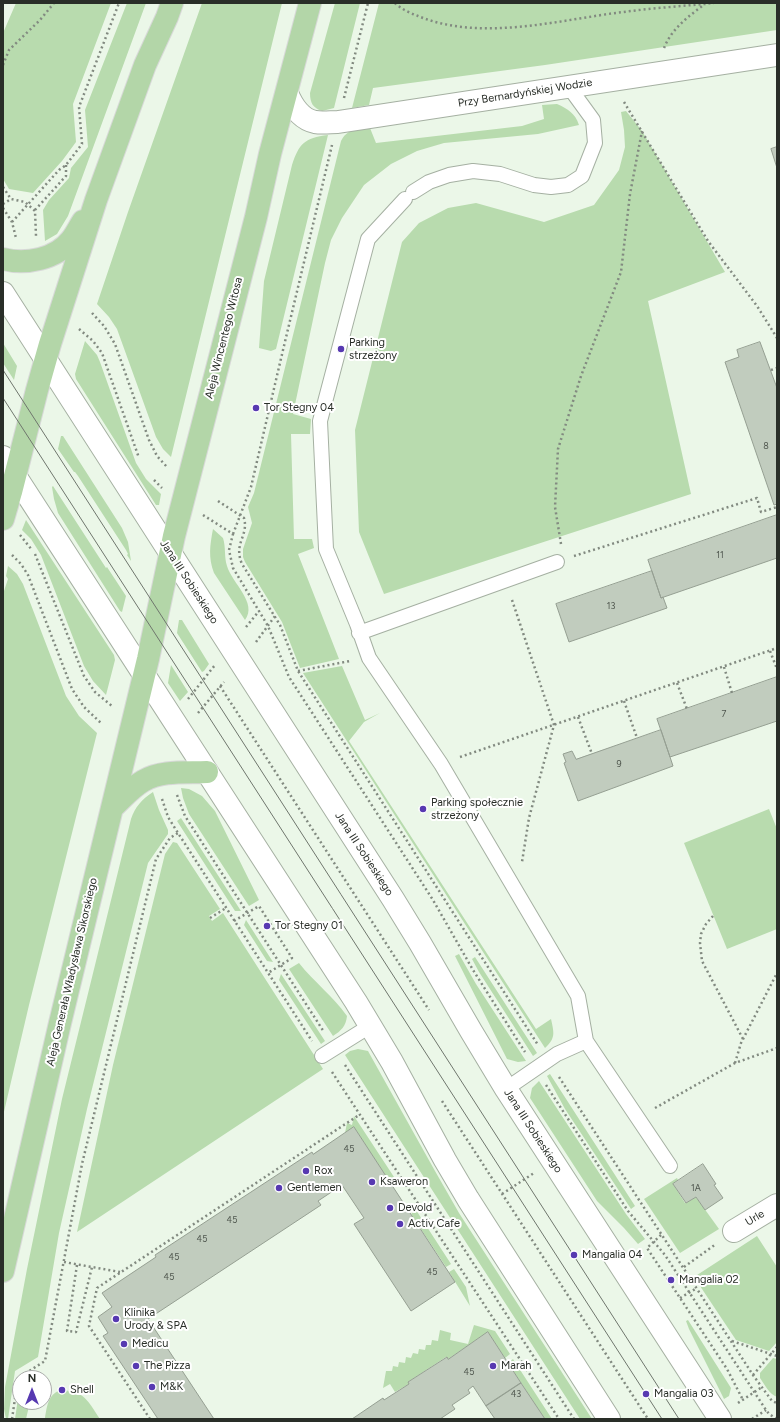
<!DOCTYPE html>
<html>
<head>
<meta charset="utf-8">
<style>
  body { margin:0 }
  #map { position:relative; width:780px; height:1422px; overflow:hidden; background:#ebf7e8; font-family:Figtree,sans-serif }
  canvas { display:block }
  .frame { position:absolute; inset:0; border:4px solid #292e28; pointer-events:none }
  .north { position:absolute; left:12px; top:1370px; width:40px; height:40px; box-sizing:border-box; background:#fff; border:1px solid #a9aba9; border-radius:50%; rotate:0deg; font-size:11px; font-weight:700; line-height:16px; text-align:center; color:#292e28 }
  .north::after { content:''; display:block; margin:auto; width:14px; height:18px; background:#5739b1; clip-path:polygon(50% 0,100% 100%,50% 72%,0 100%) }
</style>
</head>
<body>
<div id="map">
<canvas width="780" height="1422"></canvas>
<div class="frame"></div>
<div class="north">N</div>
</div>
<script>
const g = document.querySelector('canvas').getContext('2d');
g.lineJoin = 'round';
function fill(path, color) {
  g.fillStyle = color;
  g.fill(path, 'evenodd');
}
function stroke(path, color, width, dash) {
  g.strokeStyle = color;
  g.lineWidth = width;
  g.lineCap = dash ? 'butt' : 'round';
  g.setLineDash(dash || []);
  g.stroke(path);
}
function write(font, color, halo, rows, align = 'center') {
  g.font = font + ' Figtree,sans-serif';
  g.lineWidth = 4;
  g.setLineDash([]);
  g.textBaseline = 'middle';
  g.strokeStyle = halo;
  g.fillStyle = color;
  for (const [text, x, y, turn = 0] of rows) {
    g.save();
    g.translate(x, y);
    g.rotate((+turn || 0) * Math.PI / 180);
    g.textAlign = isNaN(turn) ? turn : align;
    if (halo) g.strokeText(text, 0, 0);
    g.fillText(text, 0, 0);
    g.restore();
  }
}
fill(new Path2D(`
  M16 3H111L73 104 76 142 62 161 33 193 9 189 3 179V33Z
  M127 3H146L68 216 57 234 45 241 43 210 49 200 69 178 71 168 88 147 85 110Z
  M202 3H282L171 457 163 449 156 437 117 329 109 317 97 304 128 212Z
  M335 3H360L334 108 322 111C313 108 310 103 310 93Z
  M379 3H777V30L545 65 373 88 369 105 352 108Z
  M557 104C568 109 575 113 579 125L538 134 444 143 417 151 391 164 364 185 342 218 331 240 325 263 293 414 311 419 310 434H291L294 539H312L314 548 298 554 339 659 300 668 282 622 245 562 243 557V549L252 523 248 507 254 493 341 141C347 129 358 128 370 128L376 143 522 126 544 119 542 105Z
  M626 111 642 131 725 272 648 301 691 494 384 594 359 532 355 430 402 242 419 223 448 208 476 203 544 222 594 205 619 170 625 147 624 130 621 112Z
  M328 135 276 349 271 351 259 348 264 281 292 165C299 144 304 138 328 135Z
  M85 341 97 355 100 362 136 463 146 479 161 494 159 505H156L76 379 75 374Z
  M3 343 17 366 14 380 3 363Z
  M61 436H63L122 528 128 542 131 561 127 555 128 554 126 550 78 476 75 472H74L58 449Z
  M53 486 106 568 107 567 126 596 122 612 120 611 58 513 54 499 52 487Z
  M26 520 114 655 115 660 106 695 93 681 84 666 41 555 31 539 22 530Z
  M213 529 223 538C226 547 224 557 227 566 232 583 258 603 245 620L214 573C208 557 210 545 213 529Z
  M8 566 17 574 23 584 66 696 79 716 97 733 29 1005 3 1116V594L8 579 6 576Z
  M179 620H182L209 664 204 671 202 672 177 633Z
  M171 665 188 692 180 701 168 683Z
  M342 666 365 720 380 713 364 722 349 741 536 1029 551 1019C554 1033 556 1038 545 1048L303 673Z
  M181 788 189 789 202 796 215 811 259 900 249 906 189 814 183 798Z
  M153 792 159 810 168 830V834L148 863 87 1109 59 1233 38 1357 15 1371 8 1419H6L4 1409 5 1387 27 1269 62 1099 131 819C135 807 142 799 153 792Z
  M769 809 777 829V929L727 949 684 843Z
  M181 818 241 911H235L177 821Z
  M173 842 177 843 220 909 209 916 212 921 223 913 323 1069 77 1232 113 1065 165 854Z
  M246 920 273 962 267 961 244 925Z
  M459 954 476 984 526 1061 518 1062 507 1059 455 956Z
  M475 957 537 1053 533 1056 479 972 472 959Z
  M299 963C314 982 333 996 347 1016 346 1026 341 1031 333 1036L289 969Z
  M281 974 325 1041 321 1044 279 980Z
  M358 1049 368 1051 435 1171 459 1213 592 1419H580L345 1055 350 1051Z
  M550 1074 635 1206 631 1209 565 1109 547 1076Z
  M539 1081 626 1214 645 1239 638 1244 624 1228 597 1201 530 1098 532 1088Z
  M354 1116 394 1177 389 1181 354 1127 345 1133 347 1123 352 1125Z
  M677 1178 678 1180 673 1184 685 1203 696 1197 719 1229 680 1253 644 1199Z
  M416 1210 451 1264 446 1267 411 1214Z
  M757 1236 777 1267V1342L769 1351 736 1340 694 1277Z
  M454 1269 466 1287 470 1306 449 1272Z
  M688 1320 731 1388 729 1396 724 1399 689 1329 686 1321Z
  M474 1325 495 1331 510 1354 505 1358 488 1332 448 1359 446 1357 408 1382 409 1384 395 1392 390 1384 383 1388 386 1371H392L393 1366 398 1367 399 1362 405 1363 406 1357 411 1358 413 1353 418 1354 419 1349 425 1350 426 1345H431L432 1340 438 1341 440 1330 451 1333 450 1340 468 1344Z
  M773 1358 777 1359V1397C769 1394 765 1385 760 1378V1373Z
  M513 1359 552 1419H545L508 1363Z
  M20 1384V1402H30L26 1419H15Z
  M60 1390C85 1391 87 1400 100 1419L45 1418C47 1406 48 1395 60 1390Z`), '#b8dbae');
const building = new Path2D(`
  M777 147V168L771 149Z
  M760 342 777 388V504L774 505 725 362 739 357 737 350Z
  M777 515V558L661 598 648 560Z
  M652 571 661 598 663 597 667 608 569 642 556 604Z
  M777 677V721L670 757 657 719Z
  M661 730 673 766 578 801 564 763 566 762 563 754 572 751 576 759Z
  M354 1127 455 1282 411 1311 354 1224 364 1218 342 1185 318 1201 321 1205 148 1319 214 1419H158L103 1336 108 1333 98 1317 112 1307 102 1293 156 1257 155 1255 312 1152 313 1154Z
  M703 1164 716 1184 714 1185 723 1198 705 1210 696 1197 686 1203 673 1184Z
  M488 1332 521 1383 486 1406 473 1386 468 1390 470 1393 452 1405 455 1409 440 1419H352L383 1398 384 1400 409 1384 408 1382 447 1357 448 1359Z
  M521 1383 545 1419H495L486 1406Z`);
fill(building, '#c1ccbe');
stroke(building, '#959f92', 1);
const lane = new Path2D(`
  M413 192 429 182 449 175 473 171 500 174 534 185 551 187 568 185 582 176 595 143 593 120 569 87
  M405 199 368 239 320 421 326 549 357 624 369 658 441 764 578 996 586 1041 670 1166
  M359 633 557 562
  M322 1056 370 1026
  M506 1089 557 1054 586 1041`);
const street = new Path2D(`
  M287 93C292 105 300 119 315 122 322 123 331 122 338 122L777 55
  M734 1231 777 1205`);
const secondary = new Path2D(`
  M3 293 393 899 420 943 471 1031 506 1089 720 1419
  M3 457 356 1002 392 1062 445 1160 468 1199 609 1419`);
const primary = new Path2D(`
  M3 259C26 265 56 259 71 240 76 234 79 227 83 221
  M3 519 11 492 37 390 50 344 96 200 145 65 167 17 172 3
  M112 808C122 799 131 788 143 781 162 770 186 773 207 772
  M3 1271 60 1023 148 659 174 536 256 217 270 154 310 3`);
stroke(lane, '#a5b0a2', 16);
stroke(street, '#a5b0a2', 24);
stroke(secondary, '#a5b0a2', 24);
stroke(primary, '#d8d9d8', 24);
stroke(new Path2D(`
  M395 3C401 9 410 13 418 16 481 42 558 20 623 12 653 8 684 6 714 3
  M664 48C672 28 689 16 705 4
  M3 65 9 50 40 20 54 3
  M344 98 368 3
  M624 102 708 241 757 306 777 338
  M3 187 11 199 25 202 35 211 36 236
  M3 204 11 199
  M3 208 12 222 16 238
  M35 210 66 176V165
  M12 222 59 170 66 165 82 144 79 107 119 3
  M92 313 104 326 115 344 149 440 157 456 167 467
  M79 329 93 341 102 353 139 458
  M771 370 777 368
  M154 480 162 488
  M218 501 244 518C249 536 233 543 242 564L280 625 298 671 538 1045
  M203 515 233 534 229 550 233 568 268 626 289 677 433 900 473 970 525 1052
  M233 534 251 487 283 350 332 145
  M20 535 32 550
  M561 544 555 507 558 449 581 376 621 272 630 194 642 131
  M35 554 84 676 95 692 112 706
  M12 555 21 564 28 575 72 689 84 707 102 724
  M574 556 757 498 761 512 777 507
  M512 600 554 725 529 818 522 862
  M246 627 259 611
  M256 642 275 616
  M770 651 777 669
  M724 667 732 693
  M298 671 350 661
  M677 683 687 709
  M220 686 429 1010
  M188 699 215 665
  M624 701 637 738
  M198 713 224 682
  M578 717 592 754
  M460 757 777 648
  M177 795 185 816 324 1032
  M162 799 168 817 178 833 312 1041
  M713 916 706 924 701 934 700 943 702 961 743 1039
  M210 918 226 908
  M234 921 259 906 292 958 268 973
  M735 1063 741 1043 777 973
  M345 1065 574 1419
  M332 1072 559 1419
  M559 1077 753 1375 772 1401 777 1403
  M546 1085 628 1211 665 1255 766 1410 769 1414 777 1419
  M442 1101 648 1419
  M655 1108 735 1063 777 1048
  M502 1194 534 1173
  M661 1235 647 1248 727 1369 743 1400
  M64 1262 120 1272
  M77 1265 67 1331 76 1332 92 1267
  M684 1267 716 1244
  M680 1298 697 1288
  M732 1341 777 1356
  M753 1375 777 1347
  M738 1403 762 1387
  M12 1419 18 1378 45 1361 82 1164 156 859 170 838 178 833
  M150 1419 89 1326 97 1288 359 1115
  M752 1419 766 1410`), '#828a80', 2.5, [2, 3]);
stroke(lane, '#fff', 14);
stroke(street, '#fff', 22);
stroke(secondary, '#fff', 22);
stroke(primary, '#b3d6a8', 22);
stroke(new Path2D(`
  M3 370 679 1419
  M3 398 662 1419`), '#6f766d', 1);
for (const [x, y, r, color] of [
  [341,349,4,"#5739b1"],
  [256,408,4,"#5739b1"],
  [423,809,4,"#5739b1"],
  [267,926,4,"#5739b1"],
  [306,1171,4,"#5739b1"],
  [372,1182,4,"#5739b1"],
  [279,1188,4,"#5739b1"],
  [390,1208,4,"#5739b1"],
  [400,1224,4,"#5739b1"],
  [574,1255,4,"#5739b1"],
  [671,1280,4,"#5739b1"],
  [116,1319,4,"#5739b1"],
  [124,1344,4,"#5739b1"],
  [136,1366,4,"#5739b1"],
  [493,1366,4,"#5739b1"],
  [152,1387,4,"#5739b1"],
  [62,1390,4,"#5739b1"],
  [646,1394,4,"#5739b1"]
]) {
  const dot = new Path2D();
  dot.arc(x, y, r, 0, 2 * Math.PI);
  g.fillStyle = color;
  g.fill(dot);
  stroke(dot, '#fff', 1.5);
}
write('9px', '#4f564e', null, [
  ["8",766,446],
  ["11",720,555],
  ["13",611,606],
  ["7",724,714],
  ["9",619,764],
  ["45",349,1149],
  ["1A",696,1188],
  ["45",232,1220],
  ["45",202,1239],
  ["45",174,1257],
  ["45",432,1272],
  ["45",169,1277],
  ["45",469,1372],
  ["43",516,1394]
]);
write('11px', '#292e28', '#fff', [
  ["Przy Bernardyńskiej Wodzie",525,93,-9],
  ["Aleja Wincentego Witosa",224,338,-76],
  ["Jana III Sobieskiego",189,582,57],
  ["Jana III Sobieskiego",364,854,57],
  ["Aleja Generała Władysława Sikorskiego",72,972,-77],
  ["Jana III Sobieskiego",533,1131,57],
  ["Urle",755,1218,-31]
]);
write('11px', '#292e28', '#fff', [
  ["Parking",349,343],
  ["strzeżony",349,356],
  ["Tor Stegny 04",264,408],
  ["Parking społecznie",431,803],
  ["strzeżony",431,816],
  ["Tor Stegny 01",275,926],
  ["Rox",314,1171],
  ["Ksaweron",380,1182],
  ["Gentlemen",287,1188],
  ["Devold",398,1208],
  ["Activ Cafe",408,1224],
  ["Mangalia 04",582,1255],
  ["Mangalia 02",679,1280],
  ["Klinika",124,1313],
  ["Urody & SPA",124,1326],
  ["Medicu",132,1344],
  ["The Pizza",144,1366],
  ["Marah",501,1366],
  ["M&K",160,1387],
  ["Shell",70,1390],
  ["Mangalia 03",654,1394]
], 'left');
</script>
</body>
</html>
